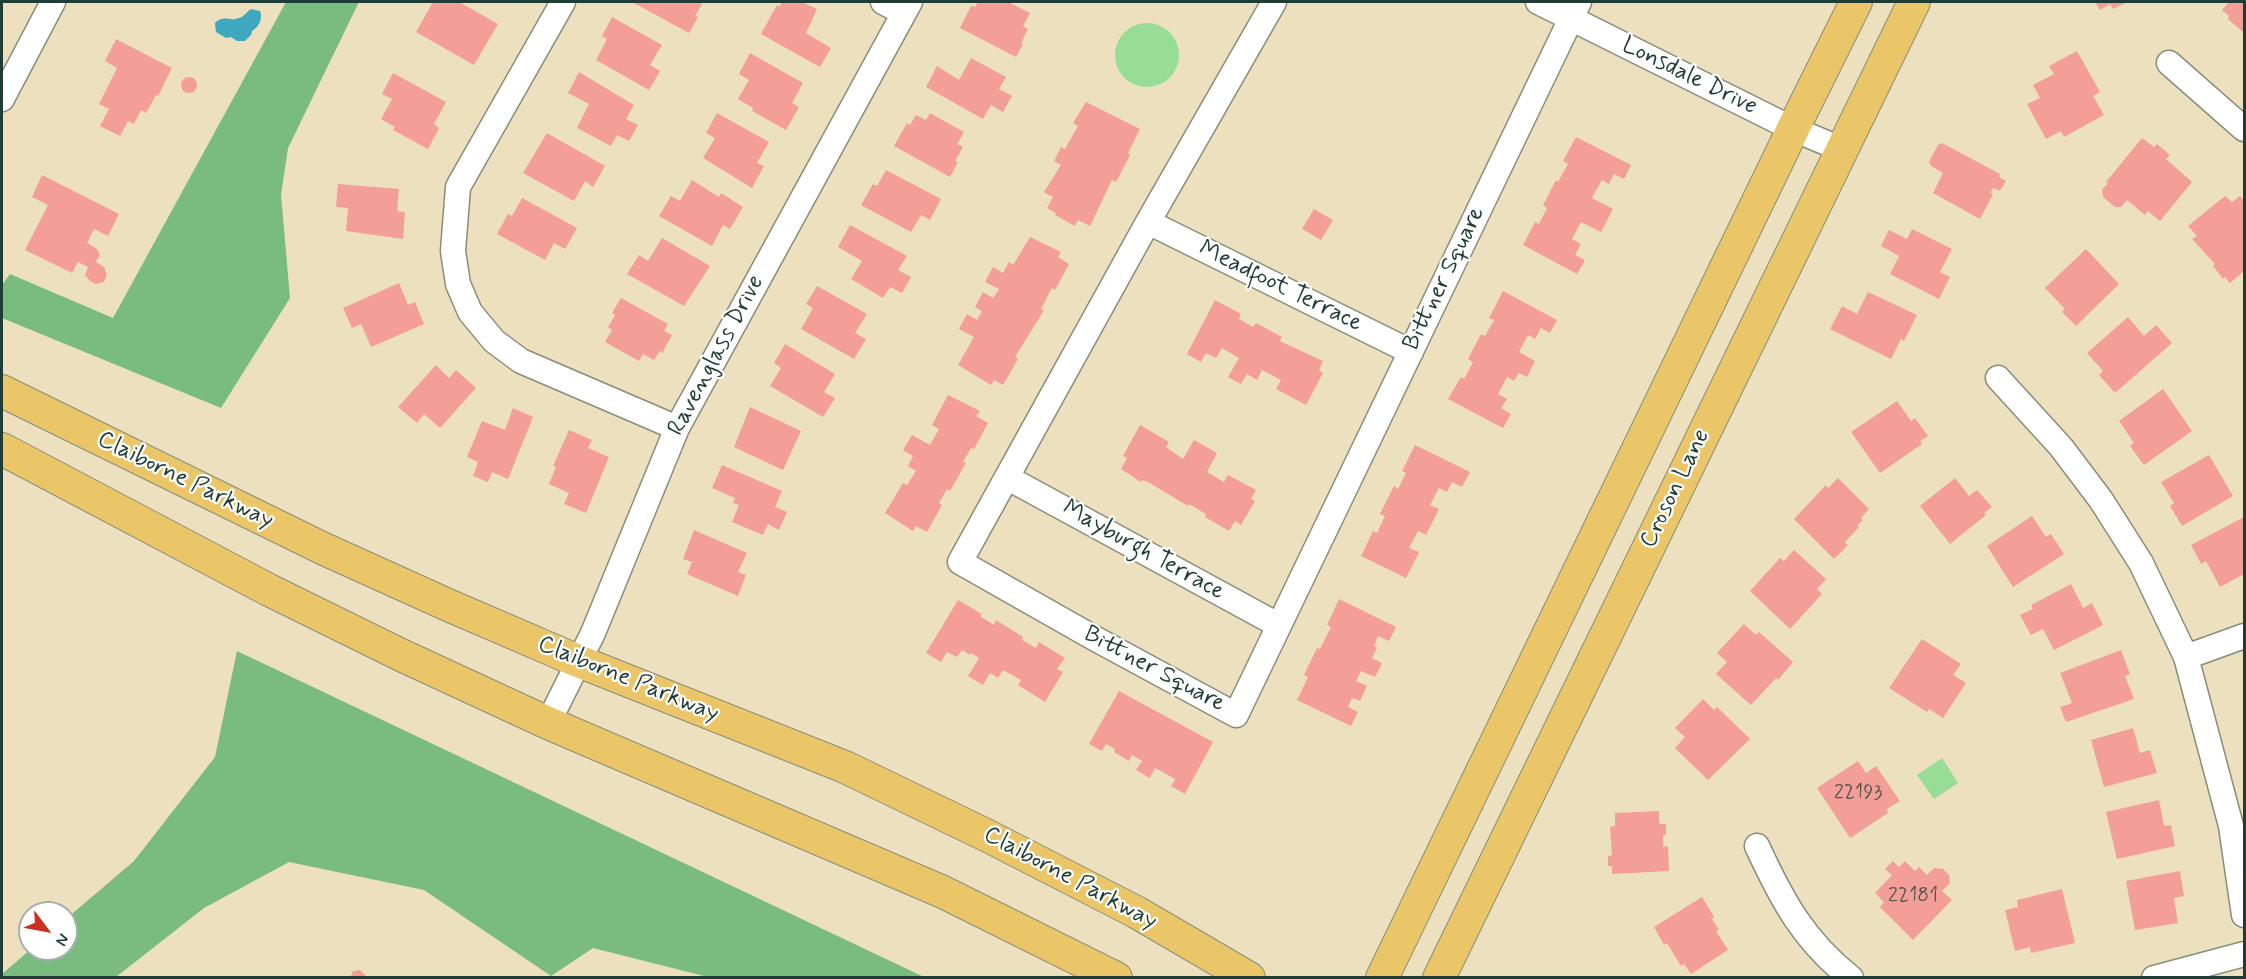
<!DOCTYPE html>
<html>
<head>
<meta charset="utf-8">
<style>
  body { margin:0 }
  #map { position:relative; width:2246px; height:979px; overflow:hidden; background:#ede0bf; font-family:Mynerve,sans-serif }
  canvas { display:block }
  .frame { position:absolute; inset:0; border:3px solid #1f3d34; pointer-events:none }
  .north { position:absolute; left:18px; top:901px; width:60px; height:60px; box-sizing:border-box; background:#fff; border:2px solid #a5b1ae; border-radius:50%; rotate:122deg; font-size:16px; font-weight:700; line-height:24px; text-align:center; color:#1f3d34 }
  .north::after { content:''; display:block; margin:auto; width:21px; height:27px; background:#c8321e; clip-path:polygon(50% 0,100% 100%,50% 72%,0 100%) }
</style>
</head>
<body>
<div id="map">
<canvas width="2246" height="979"></canvas>
<div class="frame"></div>
<div class="north">N</div>
</div>
<script>
const g = document.querySelector('canvas').getContext('2d');
g.lineJoin = 'round';
function fill(path, color) {
  g.fillStyle = color;
  g.fill(path, 'evenodd');
}
function stroke(path, color, width, dash) {
  g.strokeStyle = color;
  g.lineWidth = width;
  g.lineCap = dash ? 'butt' : 'round';
  g.setLineDash(dash || []);
  g.stroke(path);
}
function write(font, color, halo, rows, align = 'center') {
  g.font = font + ' Mynerve,sans-serif';
  g.lineWidth = 4.5;
  g.setLineDash([]);
  g.textBaseline = 'middle';
  g.strokeStyle = halo;
  g.fillStyle = color;
  for (const [text, x, y, turn = 0] of rows) {
    g.save();
    g.translate(x, y);
    g.rotate((+turn || 0) * Math.PI / 180);
    g.textAlign = isNaN(turn) ? turn : align;
    if (halo) g.strokeText(text, 0, 0);
    g.fillText(text, 0, 0);
    g.restore();
  }
}
fill(new Path2D(`
  M1115 55a32 32 0 1 1 64 0a32 32 0 1 1-64 0Z
  M1942 758 1958 783 1934 799 1917 775Z`), '#98dd96');
fill(new Path2D(`
  M286 2H359L288 148 281 195 290 298 221 408 2 318V285L10 274 113 318Z
  M237 651 924 977H708L593 948 551 976 424 890 289 862 204 908 116 977H2V974L31 949H66V919L134 861 215 757Z`), '#7abc7f');
fill(new Path2D(`
  M251 9 260 11C263 19 259 27 252 31L251 35 245 41H237L231 37 226 38 216 32 215 23C224 14 229 22 239 18 245 16 246 12 251 9Z`), '#3ea9be');
fill(new Path2D(`
  M433 2H459L498 24 474 65 416 32Z
  M632 2H697L702 4 695 16 698 17 689 33Z
  M782 2H802L817 9 806 33 831 48 820 67 761 34 777 5 779 7Z
  M978 2H1008L1030 13 1023 26 1028 29 1021 43 1023 44 1016 57 960 28 971 6 975 7Z
  M2095 2H2127L2113 9 2110 4 2100 10Z
  M2229 2H2244V33L2228 19 2229 16 2222 10Z
  M612 17 662 45 650 65 660 71 649 90 596 60 607 39 602 36Z
  M116 39 172 68 158 96 156 95 146 113 141 110 134 124 128 121 120 136 100 126 109 109 99 104 117 68 105 61Z
  M2077 51 2100 92 2093 96 2104 115 2064 137 2061 131 2046 139 2027 104 2040 98 2033 85 2054 74 2049 66Z
  M750 53 803 83 792 103 799 107 786 130 752 111 753 108 738 99 749 80 739 74Z
  M971 58 1006 77 999 89 1012 96 1003 112 991 105 983 119 926 87 937 66 959 80Z
  M579 72 634 105 626 119 638 125 629 141 617 135 611 146 577 128 589 104 568 93Z
  M393 73 446 102 434 124 439 128 428 149 393 130 395 127 381 119 392 99 382 94Z
  M181 85a8 8 0 1 1 16 0a8 8 0 1 1-16 0Z
  M1086 102 1140 129 1128 153 1130 155 1116 182 1112 180 1090 226 1078 220 1075 226 1055 215 1056 213 1047 208 1053 197 1044 192 1061 165 1054 161 1061 147 1065 149 1078 126 1073 123Z
  M717 113 769 142 757 163 764 166 752 188 703 158 715 138 706 133Z
  M930 113 964 132 957 144 963 147 955 161 958 162 950 177 894 146 907 123 910 125 916 115 926 120Z
  M547 133 605 166 593 187 585 181 574 201 523 173Z
  M1576 137 1631 165 1624 179 1614 174 1609 184 1602 180 1592 198 1613 209 1601 232 1581 222 1572 239 1581 244 1575 255 1585 260 1577 274 1523 245 1535 222 1539 224 1547 208 1543 205 1556 180 1558 182 1568 164 1563 161Z
  M2142 138 2154 147 2157 144 2170 155 2166 159 2192 182 2160 221 2148 211 2145 215 2127 200 2121 207H2115L2103 197 2102 190 2108 183 2106 182Z
  M1942 143 2000 174 1999 177 2006 181 2000 191 1993 188 1990 193 1993 194 1980 219 1933 193 1943 173 1931 166 1929 162 1938 145Z
  M886 170 941 199 930 220 921 215 911 232 861 205 873 184 877 186Z
  M42 175 119 214 108 236 94 229 87 243 97 249 100 255 96 262 104 267 107 275 104 282 96 284 90 281 85 275 88 267 78 262 72 273 25 250 48 205 32 197Z
  M692 180 719 197 721 193 743 207 730 229 723 225 712 246 659 216 671 196 680 201Z
  M338 184 399 189 397 211 405 212 403 239 346 231 348 208 336 207Z
  M2225 196 2232 202 2240 196 2244 201V271L2230 283 2225 277 2223 279 2213 266 2215 264 2192 239 2197 236 2188 226Z
  M522 198 577 228 565 249 554 243 545 260 497 234 508 214 512 216Z
  M1314 209 1333 220 1321 240 1302 229Z
  M850 225 907 256 898 270 911 277 902 293 890 287 883 298 851 279 862 261 838 247Z
  M1912 229 1952 249 1940 272 1950 277 1939 299 1890 274 1899 256 1881 246 1889 230 1907 239Z
  M1030 237 1061 252 1058 257 1069 264 1055 290 1052 288 1041 309 1044 310 1015 357 1018 359 1003 385 994 380 991 385 958 365 974 337 959 329 967 314 977 320 982 311 975 307 983 292 993 298 999 289 985 282 993 267 1003 273 1009 262 1013 265Z
  M662 238 710 266 684 306 627 274 639 255 648 261Z
  M2086 249 2119 284 2076 326 2062 312 2065 309 2045 288Z
  M399 283 408 305 415 302 424 324 371 347 361 324 352 328 343 308Z
  M817 286 867 314 855 333 866 339 854 359 801 329 813 308 806 304Z
  M1503 291 1557 320 1550 333 1541 328 1535 339 1528 335 1519 352 1535 361 1527 377 1519 373 1514 381 1507 377 1498 394 1507 399 1501 408 1511 414 1503 428 1448 399 1461 377 1464 379 1473 362 1468 359 1481 334 1485 336 1494 320 1489 318Z
  M1868 292 1917 315 1904 341 1901 339 1891 359 1830 329 1842 306 1857 314Z
  M621 298 668 324 664 331 672 335 662 353 660 351 654 360 643 354 639 361 605 342 612 330 608 327 615 315 612 313Z
  M1215 300 1241 314 1239 319 1253 327 1256 323 1282 337 1280 341 1323 361 1319 370 1323 373 1306 405 1276 389 1281 380 1262 370 1257 380 1247 374 1241 384 1228 377 1239 358 1222 348 1216 358 1206 353 1201 362 1187 354Z
  M2128 317 2144 336 2156 325 2172 343 2115 393 2099 375 2103 371 2087 353Z
  M785 344 835 374 824 392 835 398 823 417 770 386 781 368 774 363Z
  M436 365 449 378 456 370 476 388 440 428 424 414 417 423 398 407Z
  M2163 389 2192 431 2144 465 2130 446 2134 443 2119 421Z
  M948 395 980 411 976 416 988 423 974 449 971 448 963 462 966 463 950 491 947 489 939 503 942 505 927 532 916 526 913 531 885 513 903 483 907 485 916 471 908 466 913 456 903 450 912 435 930 445 939 429 932 425Z
  M1897 401 1911 421 1915 418 1928 436 1920 441 1922 444 1880 473 1851 432Z
  M750 407 801 431 783 470 734 447Z
  M513 408 533 417 508 479 492 472 488 482 473 476 478 462 467 457 482 421 505 430Z
  M1140 425 1169 442 1166 447 1183 459 1194 440 1217 453 1207 472 1224 482 1228 475 1256 490 1251 499 1255 501 1241 525 1235 521 1229 531 1205 517 1206 514 1189 504 1188 506 1148 482 1142 480 1141 482 1121 469 1127 458 1123 456Z
  M569 430 592 440 588 448 609 457 586 513 564 504 569 493 549 484 556 467 553 466Z
  M1415 445 1470 472 1462 487 1452 482 1447 492 1439 488 1430 505 1439 509 1426 535 1418 531 1409 548 1419 552 1406 578 1361 556 1373 531 1377 533 1385 516 1380 514 1394 486 1398 489 1406 473 1402 471Z
  M2209 455 2233 496 2182 526 2170 506 2174 503 2161 482Z
  M722 465 782 491 775 507 787 512 779 530 768 524 763 535 732 522 739 505 733 503 735 498 712 488Z
  M1838 478 1869 509 1861 518 1863 520 1857 526 1859 527 1845 542 1848 545 1834 559 1794 519 1826 485 1828 488Z
  M1955 478 1969 496 1977 490 1992 507 1984 513 1986 515 1950 544 1920 506Z
  M2032 516 2046 537 2051 534 2064 554 2013 587 1987 546Z
  M2244 517V574L2220 587 2206 561 2201 564 2191 545Z
  M694 530 747 553 738 572 746 575 738 596 687 574 692 562 683 559Z
  M1794 550 1826 579 1817 589 1822 594 1790 629 1750 591 1780 558 1784 561Z
  M2071 584 2083 608 2092 603 2103 625 2054 650 2043 629 2031 635 2020 615 2033 609 2031 605Z
  M1339 599 1396 627 1389 641 1378 636 1374 646 1377 648 1372 658 1382 663 1375 677 1361 671 1356 681 1367 686 1360 701 1352 698 1348 707 1358 712 1351 726 1297 700 1308 677 1304 675 1317 648 1320 649 1331 627 1327 625Z
  M958 600 982 614 980 616 994 625 996 620 1023 637 1022 640 1036 648 1039 642 1065 658 1057 669 1063 672 1045 702 1018 685 1021 680 1003 670 998 678 990 673 983 685 968 676 979 658 971 653 970 655 962 650 957 657 947 652 941 662 926 653Z
  M1744 624 1756 635 1759 632 1793 662 1778 680 1776 678 1751 705 1716 674 1727 662 1717 653Z
  M1922 639 1961 664 1953 675 1966 683 1943 718 1929 709 1927 712 1889 688Z
  M2121 650 2130 674 2125 676 2134 699 2066 722 2060 707 2072 703 2060 673Z
  M1119 691 1213 742 1185 794 1171 786 1175 779 1155 768 1150 778 1136 770 1142 761 1132 755 1129 761 1114 752 1115 749 1106 744 1102 751 1089 744Z
  M1703 699 1714 710 1717 707 1750 739 1708 780 1675 748 1685 737 1675 728Z
  M2133 728 2140 753 2150 750 2157 773 2104 787 2091 740Z
  M1858 761 1866 773 1876 766 1900 801 1887 809 1888 813 1850 838 1817 788Z
  M2159 800 2164 826 2171 825 2175 846 2117 859 2106 812Z
  M1659 811V824H1666V835H1663V847L1668 846 1669 871 1612 874V866H1608V856L1612 855 1610 827 1615 826V813Z
  M1893 861 1899 867 1905 861 1915 871 1919 867 1927 875 1934 868 1943 869 1949 875 1950 883 1942 891 1952 900 1913 940 1880 907 1884 902 1875 893 1892 875 1885 869Z
  M2180 871 2184 896 2174 898 2178 923 2135 930 2126 881Z
  M2062 889 2075 943 2031 953 2030 947 2015 951 2005 910 2018 907 2017 900Z
  M1702 897 1714 917 1712 919 1719 930 1716 931 1728 950 1691 974 1684 964 1681 966 1667 943 1664 945 1654 927Z
  M360 970 368 978H350L353 971Z`), '#f39e98');
const minor = new Path2D(`
  M563 2 458 187 453 251 458 284 470 312 494 341 521 361 677 428
  M883 2 904 13
  M1274 2 1148 222 960 562 1094 638 1236 715 1579 2
  M1538 2 1793 129 1841 149
  M2169 63 2244 129
  M2 99 53 2
  M1148 222 1411 352
  M1998 378 2061 447 2101 500 2141 563 2186 657 2231 826 2244 915
  M1008 478 1278 625
  M2186 657 2244 636
  M548 723 593 633 677 428 910 2
  M1757 846C1782 900 1803 940 1851 978
  M2154 978 2244 954`);
const major = new Path2D(`
  M2 391 324 549 448 605 578 661 845 767 988 836 1136 912 1249 978
  M2 449 269 590 401 655 548 723 943 892 1116 978
  M1382 978 1793 129 1856 2
  M1439 978 1914 2`);
stroke(minor, '#868e7a', 27);
stroke(major, '#868e7a', 34);
stroke(minor, '#fff', 24);
stroke(major, '#ebc669', 32);
write('21px', '#54554d', null, [
  ["22193",1858,794],
  ["22181",1913,897]
]);
write('24px', '#1f3d34', '#fff', [
  ["Lonsdale Drive",1689,77,26],
  ["Bittner Square",1445,279,-64],
  ["Meadfoot Terrace",1280,287,26],
  ["Ravenglass Drive",717,356,-62],
  ["Claiborne Parkway",185,481,26],
  ["Croson Lane",1676,489,-64],
  ["Mayburgh Terrace",1143,551,29],
  ["Bittner Square",1154,670,28],
  ["Claiborne Parkway",628,680,22],
  ["Claiborne Parkway",1070,879,28]
]);
</script>
</body>
</html>
